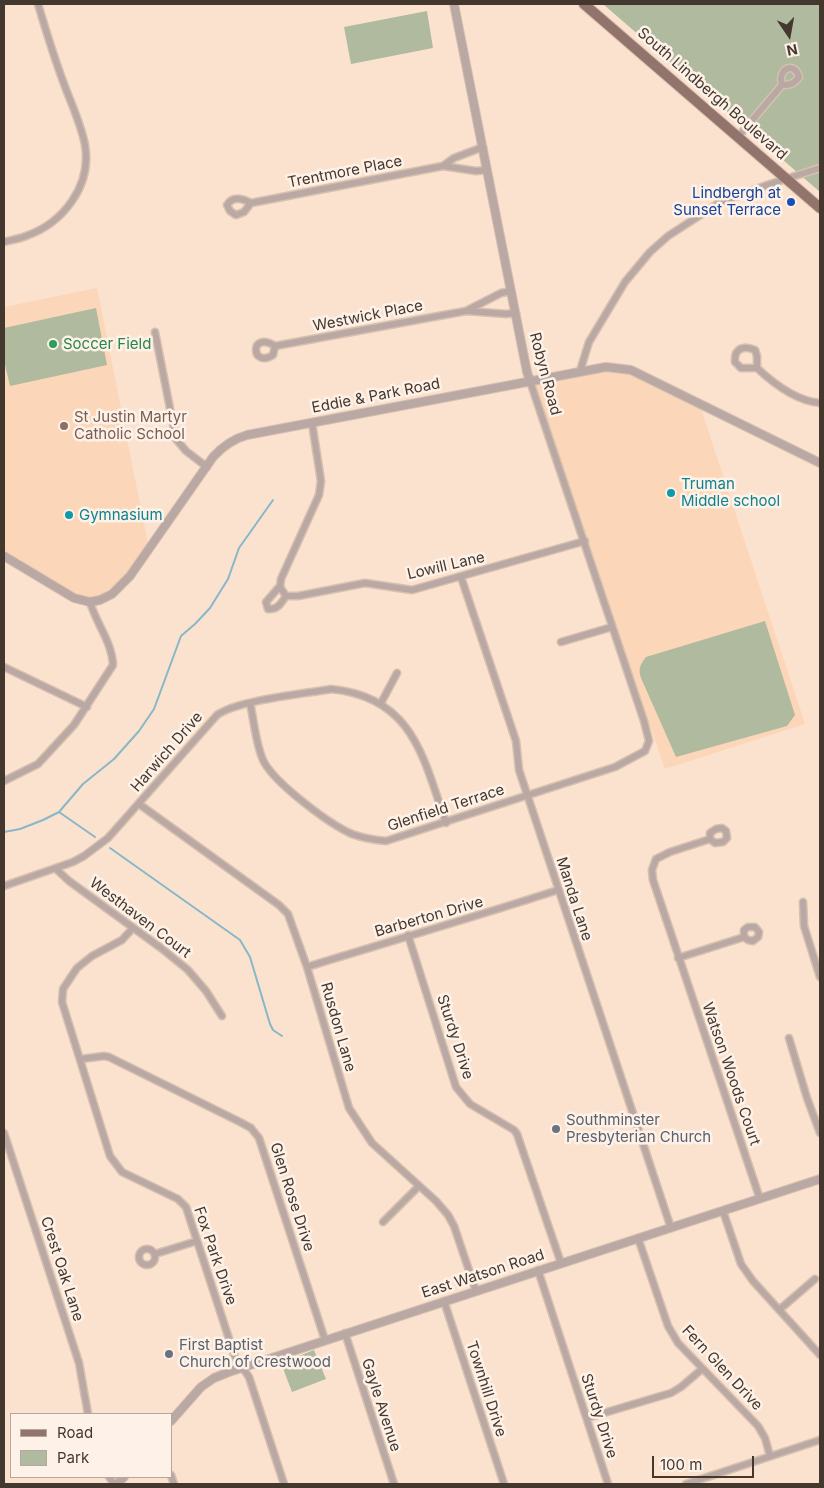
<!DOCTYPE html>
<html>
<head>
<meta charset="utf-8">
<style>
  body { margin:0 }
  #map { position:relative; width:824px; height:1488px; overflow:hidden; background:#fbe2ce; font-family:Inter,sans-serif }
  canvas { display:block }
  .frame { position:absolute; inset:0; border:5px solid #44382e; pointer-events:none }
  .legend { position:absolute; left:10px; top:1413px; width:162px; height:65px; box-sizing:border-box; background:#fef2e8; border:1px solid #b4a89e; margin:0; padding:6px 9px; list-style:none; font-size:15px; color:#44382e }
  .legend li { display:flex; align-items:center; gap:10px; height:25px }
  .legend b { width:25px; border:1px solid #b4a89e }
  .north { position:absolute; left:764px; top:10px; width:50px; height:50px; -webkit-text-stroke:4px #fef2e8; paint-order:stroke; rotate:168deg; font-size:14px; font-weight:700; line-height:20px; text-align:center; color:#44382e }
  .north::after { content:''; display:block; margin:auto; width:18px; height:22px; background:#44382e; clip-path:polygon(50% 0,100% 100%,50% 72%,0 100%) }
  .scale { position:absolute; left:652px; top:1456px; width:102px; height:22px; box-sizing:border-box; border:2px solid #44382e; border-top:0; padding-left:6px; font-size:15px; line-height:18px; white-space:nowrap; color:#44382e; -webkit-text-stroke:4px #fef2e8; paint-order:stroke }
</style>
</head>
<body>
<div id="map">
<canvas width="824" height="1488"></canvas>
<div class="frame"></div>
<ul class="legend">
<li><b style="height:6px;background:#93746d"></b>Road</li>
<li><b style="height:14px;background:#b0ba9e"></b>Park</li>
</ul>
<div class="north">N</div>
<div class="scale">100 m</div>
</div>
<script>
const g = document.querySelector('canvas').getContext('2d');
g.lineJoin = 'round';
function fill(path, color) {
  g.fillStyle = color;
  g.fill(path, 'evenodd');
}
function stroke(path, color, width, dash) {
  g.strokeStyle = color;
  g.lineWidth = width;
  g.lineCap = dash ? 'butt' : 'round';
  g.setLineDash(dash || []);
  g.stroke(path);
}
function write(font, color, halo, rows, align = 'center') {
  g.font = font + ' Inter,sans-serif';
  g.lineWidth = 5;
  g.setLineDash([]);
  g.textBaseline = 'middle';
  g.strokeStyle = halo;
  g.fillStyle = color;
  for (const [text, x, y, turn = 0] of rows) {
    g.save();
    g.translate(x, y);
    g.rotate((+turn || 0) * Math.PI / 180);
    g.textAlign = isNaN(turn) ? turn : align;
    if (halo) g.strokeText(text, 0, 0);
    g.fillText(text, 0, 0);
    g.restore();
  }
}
fill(new Path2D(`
  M97 288 148 544 123 578 98 598 80 597 4 550V307Z
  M605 370 630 372 699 403 805 724 665 769 530 381Z`), '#fbd6b8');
fill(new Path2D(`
  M603 4H820V192Z
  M427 11 433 48 351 64 344 27Z
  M96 308 107 365 10 386 4 360V328Z
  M765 621 795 715 787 726 676 757 641 678C638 669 640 665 646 657Z
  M314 1350 326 1379 292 1392 281 1363Z`), '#b0ba9e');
stroke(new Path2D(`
  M59 812 95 837
  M4 832 20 829 43 820 59 812 83 784 114 759 139 731 154 709 181 636 195 624 210 608 228 579 239 548 273 500
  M110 848 240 940 250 957 270 1024 273 1030 282 1036`), '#87b7c9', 2);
const minor = new Path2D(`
  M738 137 782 85C790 85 794 84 799 77 795 61 777 68 782 85
  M443 166 454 158 483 147
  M251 203 244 212 236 215 230 211 227 205C233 195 243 199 251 203L443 166 476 171 487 170
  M4 242C11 240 19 239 26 236 63 223 92 186 85 145 81 124 71 103 64 84 54 57 46 31 38 4
  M467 311 506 314 516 313
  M155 332 176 439 186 451 207 467
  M275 346 273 355C251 369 249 330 275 346L466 311 501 293 511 291
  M757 368V356L755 350C744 345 734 348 735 362L741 368H757C774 384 797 401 820 403
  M580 371 589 342 625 282 650 252 668 236 719 203 767 185 820 168
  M312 423 321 481 319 495 281 579 280 587 286 596H298L365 583 412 590 585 541
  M461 577 516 741 519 770 527 794 671 1228
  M280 586 266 602 268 609C278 610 281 603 286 596
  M561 642 612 627
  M4 667 87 707
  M250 703C254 720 256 747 264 762 276 784 329 824 352 834 363 838 374 840 386 841L615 767 645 751 649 741 644 721 530 381
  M381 703 397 673
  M4 781 38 764 74 725 113 665C112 642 96 623 90 602
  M139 804 279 905 288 914 307 967 349 1108 372 1143 436 1201 448 1215 454 1226 476 1291
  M710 839V833L716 829 722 828 726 831 727 838 723 842 715 843 710 839 670 852 656 859 652 870 653 880 760 1199
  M56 869 69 881 161 948 188 970 206 991 222 1016
  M4 886 73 862 84 856 108 838 217 715C238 700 303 694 331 689 413 697 423 757 446 823
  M803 902 804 926 820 977
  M133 928 122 940 92 956 77 968 63 989 62 1002 110 1156 122 1172 178 1199 186 1207 235 1357 249 1377 284 1484
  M408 935 456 1087 470 1104 514 1130 517 1134 561 1263
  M678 958 744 937 748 940 753 941 758 937 759 932 755 927H748L744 930V937
  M307 967C391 941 475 917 558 890
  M789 1038 807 1098 820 1133
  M81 1059 104 1056 109 1057 240 1122 251 1128 259 1138 325 1340
  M4 1133 79 1363 88 1414
  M723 1211 741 1264 753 1281 820 1355
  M383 1222 419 1186
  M638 1238 668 1326 678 1343 758 1426 765 1438 770 1456
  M139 1257a8 8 0 1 1 16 0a8 8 0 1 1-16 0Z
  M155 1254 197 1241
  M538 1270 608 1484
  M444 1301 504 1484
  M779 1310 815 1279
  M345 1333 394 1484
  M587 1418 671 1393 681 1387 702 1369
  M171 1475 174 1484
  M109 1477 114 1484
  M686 1484 820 1440`);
const tertiary = new Path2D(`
  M454 4 527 372 530 381
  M4 556 74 598 90 602 100 600 112 594 130 576 213 457C223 446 233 439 247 435L606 367 631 370 820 463
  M171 1421 201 1387 214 1378 229 1372 820 1179
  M117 1484 124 1477`);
const primary = new Path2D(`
  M584 4 820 208`);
stroke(minor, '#d6c0ae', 9);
stroke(tertiary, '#d6c0ae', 10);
stroke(primary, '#d6c0ae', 12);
stroke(minor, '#baa8a5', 6);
stroke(tertiary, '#baa8a5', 8);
stroke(primary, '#93746d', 10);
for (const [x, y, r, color] of [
  [791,202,5,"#1a4fb4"],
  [53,344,5,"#2e9e5b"],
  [64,426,5,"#8d6e63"],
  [671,493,5,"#0f9aa8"],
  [69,515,5,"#0f9aa8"],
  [556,1129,5,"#6b7280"],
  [169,1354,5,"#6b7280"]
]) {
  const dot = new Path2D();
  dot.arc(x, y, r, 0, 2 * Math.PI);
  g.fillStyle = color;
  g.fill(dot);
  stroke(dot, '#fef2e8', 2);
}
write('15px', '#44382e', '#fef2e8', [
  ["South Lindbergh Boulevard",712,94,41],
  ["Trentmore Place",345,172,-11],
  ["Westwick Place",368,316,-11],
  ["Robyn Road",545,374,75],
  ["Eddie & Park Road",376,396,-11],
  ["Lowill Lane",446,566,-13],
  ["Harwich Drive",167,752,-49],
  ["Glenfield Terrace",446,808,-18],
  ["Manda Lane",574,899,72],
  ["Barberton Drive",429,917,-16],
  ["Westhaven Court",140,918,37],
  ["Rusdon Lane",338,1027,74],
  ["Sturdy Drive",455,1037,72],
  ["Watson Woods Court",731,1074,71],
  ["Glen Rose Drive",292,1197,72],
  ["Fox Park Drive",215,1256,71],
  ["Crest Oak Lane",62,1269,72],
  ["East Watson Road",483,1274,-18],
  ["Fern Glen Drive",722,1368,47],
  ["Townhill Drive",486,1389,72],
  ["Gayle Avenue",381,1405,72],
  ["Sturdy Drive",599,1416,72]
]);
write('15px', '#164399', '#fef2e8', [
  ["Lindbergh at",781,193],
  ["Sunset Terrace",781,210]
], 'right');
write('15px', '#27864d', '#fef2e8', [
  ["Soccer Field",63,344]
], 'left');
write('15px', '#785e54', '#fef2e8', [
  ["St Justin Martyr",74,417],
  ["Catholic School",74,434]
], 'left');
write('15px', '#0d838f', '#fef2e8', [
  ["Truman",681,484],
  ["Middle school",681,501],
  ["Gymnasium",79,515]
], 'left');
write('15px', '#5b616d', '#fef2e8', [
  ["Southminster",566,1120],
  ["Presbyterian Church",566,1137],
  ["First Baptist",179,1345],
  ["Church of Crestwood",179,1362]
], 'left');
</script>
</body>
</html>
